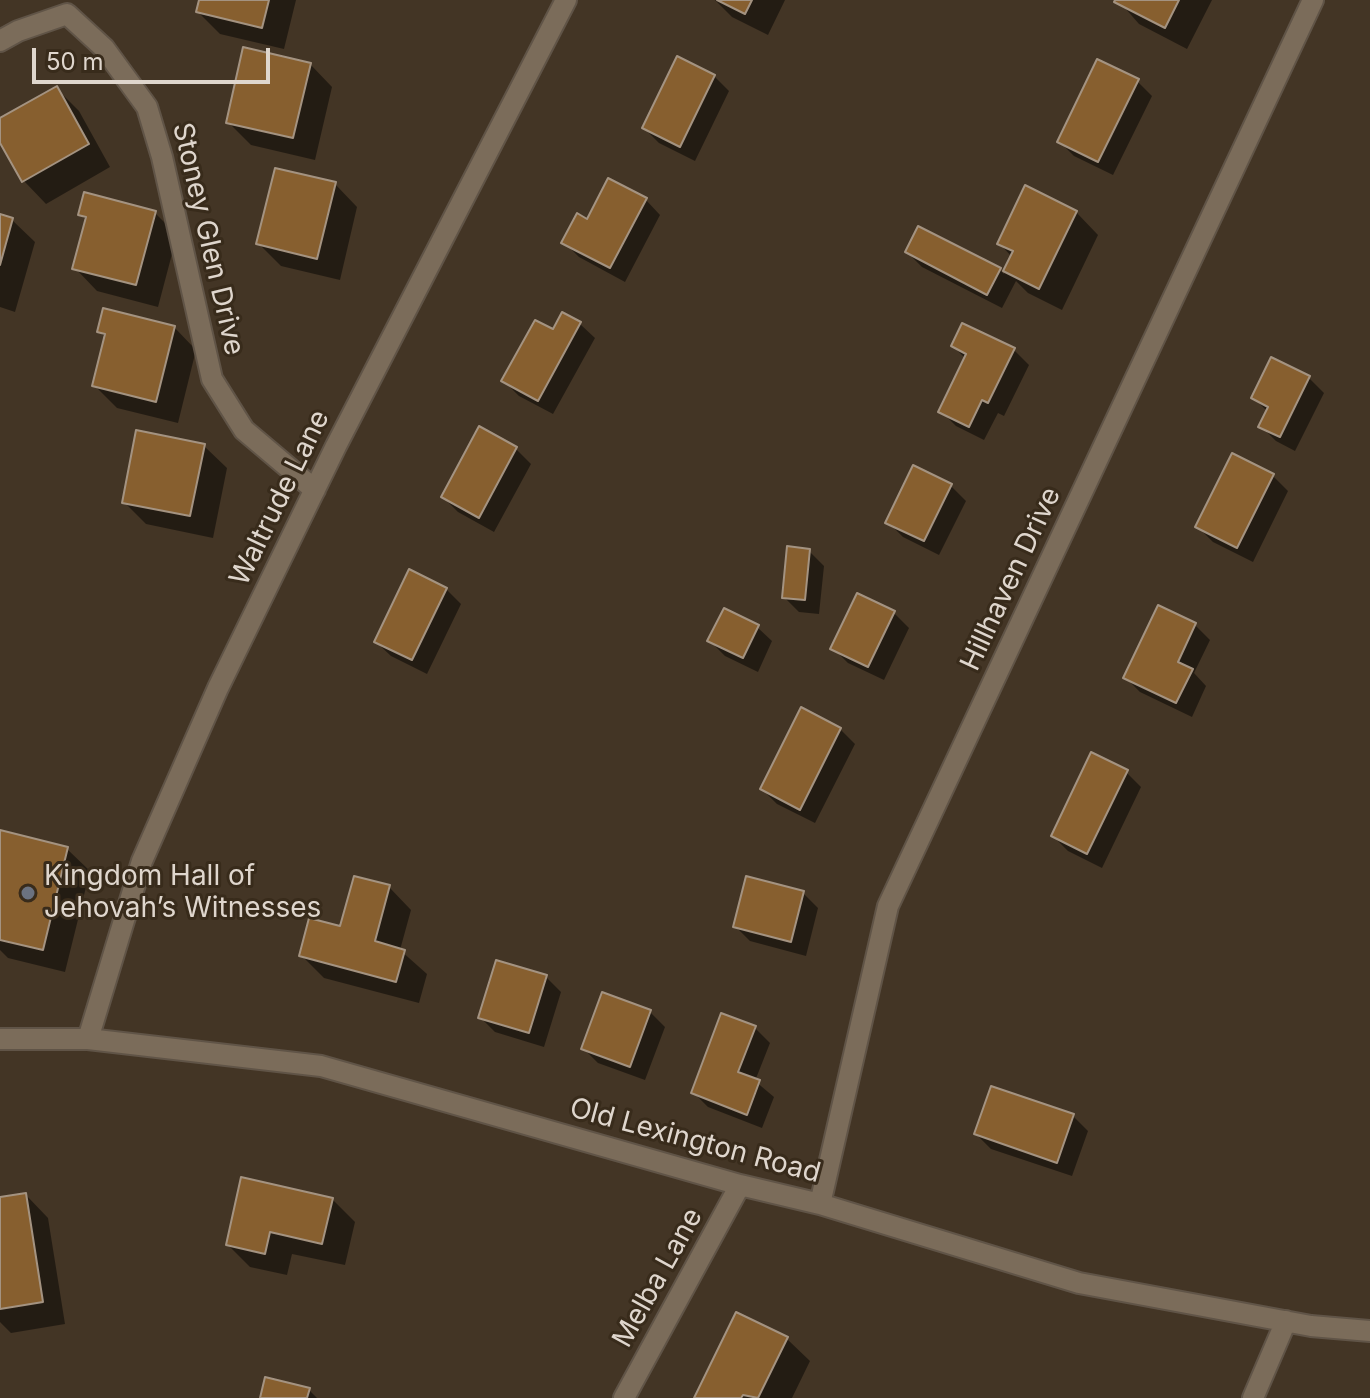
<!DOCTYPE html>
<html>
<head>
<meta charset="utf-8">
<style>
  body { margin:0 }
  #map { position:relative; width:1370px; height:1398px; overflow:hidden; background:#433525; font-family:Inter,sans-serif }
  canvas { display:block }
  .scale { position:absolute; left:32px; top:48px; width:238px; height:36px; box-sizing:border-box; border:4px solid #dfd6cd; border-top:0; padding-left:10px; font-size:24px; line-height:28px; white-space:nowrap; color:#dfd6cd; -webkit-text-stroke:6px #382b1b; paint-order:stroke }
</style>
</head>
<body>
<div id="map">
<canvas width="1370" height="1398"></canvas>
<div class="scale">50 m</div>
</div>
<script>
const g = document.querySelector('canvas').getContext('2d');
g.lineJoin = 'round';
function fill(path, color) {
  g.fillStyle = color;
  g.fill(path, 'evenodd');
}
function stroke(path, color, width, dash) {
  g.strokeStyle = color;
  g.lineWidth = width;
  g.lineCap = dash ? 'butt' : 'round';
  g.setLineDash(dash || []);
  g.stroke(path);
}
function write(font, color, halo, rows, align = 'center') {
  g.font = font + ' Inter,sans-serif';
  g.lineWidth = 6;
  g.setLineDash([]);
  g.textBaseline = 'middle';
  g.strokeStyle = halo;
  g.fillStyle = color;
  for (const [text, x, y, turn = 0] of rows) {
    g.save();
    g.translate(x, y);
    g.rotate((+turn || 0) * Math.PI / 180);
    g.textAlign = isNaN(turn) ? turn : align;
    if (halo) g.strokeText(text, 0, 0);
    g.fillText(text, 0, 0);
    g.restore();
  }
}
fill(new Path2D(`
  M201 0H296L284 49 220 34 198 12Z
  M715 0H785L768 35 732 17Z
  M1118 0H1212L1187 49 1139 24Z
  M310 64 332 87 315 160 251 145 228 122Z
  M714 76 729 91 695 161 659 143 644 128Z
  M1137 81 1152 96 1113 175 1074 156 1059 141Z
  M57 89 79 111 110 167 46 204 24 181 0 139V121Z
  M335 184 357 207 340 280 281 266 258 243Z
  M646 200 660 215 625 282 579 257 564 242 588 221Z
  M154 212 177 235 158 307 97 291 75 268 87 221 80 214Z
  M1076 212 1098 235 1062 310 1028 293 1016 281 1002 308 922 267 907 252 1000 270 1004 274 1012 257 999 243Z
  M0 216 12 220 35 242 15 312 0 307Z
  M580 324 595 338 553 414 519 396 504 381Z
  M174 327 196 350 178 423 117 408 94 385 106 338 99 331Z
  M953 346 1014 350 1029 365 1004 416 998 413 984 440 956 426 941 411 966 359Z
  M1309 378 1324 393 1295 451 1276 441 1261 426 1268 412 1254 398Z
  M480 429 516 449 531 464 494 532 458 512 443 497Z
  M204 446 227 468 213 538 146 524 124 502Z
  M1233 456 1273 476 1288 491 1253 562 1213 542 1198 527Z
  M951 486 966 501 939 555 903 537 888 522Z
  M809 551 824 566 819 614 799 612 784 597Z
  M446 589 461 604 427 674 391 656 376 642Z
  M894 613 909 628 884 680 848 663 833 648Z
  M1195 625 1210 640 1194 673 1206 686 1192 717 1140 692 1125 677Z
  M757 627 772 641 758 672 725 656 710 641Z
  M840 729 855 744 815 823 777 804 762 789Z
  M1126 772 1141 787 1102 868 1068 851 1053 836Z
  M0 832 67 849 90 871 65 972 8 958 0 950Z
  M389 887 411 910 400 950 427 974 419 1003 324 978 302 956 342 929Z
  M803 893 818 908 806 956 750 941 735 926Z
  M546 977 561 992 544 1047 495 1032 480 1017Z
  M650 1012 665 1027 645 1080 598 1063 583 1048Z
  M722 1015 755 1028 770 1043 755 1081 774 1097 762 1128 708 1107 693 1092Z
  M1073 1116 1088 1131 1072 1176 991 1149 976 1134Z
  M26 1195 48 1218 65 1324 11 1333 0 1322V1199Z
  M332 1199 355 1222 345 1265 292 1254 287 1275 250 1267 228 1245Z
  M737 1314 787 1339 810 1361 792 1398H697Z
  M309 1390 317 1398H262Z`), '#0007');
const building = new Path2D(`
  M199 0H269L262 28 196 12Z
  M717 0H752L745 14Z
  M1115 0H1179L1165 28 1114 2Z
  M243 47 311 63 293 138 226 123Z
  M677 56 715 75 680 147 642 128Z
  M1097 59 1139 79 1098 162 1057 142Z
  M57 86 89 144 22 182 0 143V118Z
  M275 168 336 182 317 259 256 244Z
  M608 178 647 198 610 268 561 243 577 213 587 219Z
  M1025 185 1077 211 1039 289 1003 271 1013 251 997 244Z
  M84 192 156 211 136 285 72 269 86 217 78 215Z
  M0 214 13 218 0 265Z
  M918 226 1001 268 987 295 905 252Z
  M103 308 175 326 156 402 92 386 105 334 97 332Z
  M562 312 581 322 538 401 501 381 535 320 553 329Z
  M962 323 1015 348 988 403 982 400 969 427 938 412 966 354 951 346Z
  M1271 357 1310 376 1280 437 1258 427 1268 407 1251 398Z
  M479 426 517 447 479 518 441 497Z
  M136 430 205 444 190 516 122 503Z
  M1232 453 1274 474 1237 548 1195 527Z
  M913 465 952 484 924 541 885 523Z
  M787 546 810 549 805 600 782 598Z
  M409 569 447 588 412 660 374 642Z
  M857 593 895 611 868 667 830 649Z
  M1158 605 1196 623 1178 662 1193 669 1176 703 1123 678Z
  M724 608 759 625 743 658 707 641Z
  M801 707 841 728 800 810 760 789Z
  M1091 752 1128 770 1087 854 1051 836Z
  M0 830 68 847 43 950 0 940Z
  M354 876 390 885 375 941 405 950 396 982 299 956 309 918 340 926Z
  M746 876 804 891 791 942 733 927Z
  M496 960 547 975 529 1033 478 1018Z
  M602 992 651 1010 630 1067 581 1049Z
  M721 1013 756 1026 738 1072 760 1080 747 1115 691 1093Z
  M991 1086 1074 1114 1057 1163 974 1134Z
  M241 1177 333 1198 322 1244 270 1232 265 1254 226 1245Z
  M26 1193 43 1302 0 1309V1197Z
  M736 1312 788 1337 758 1398 743 1395 741 1398H694Z
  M265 1377 310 1388 307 1398H260Z`);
fill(building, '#875f2f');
stroke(building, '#a49381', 2);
const minor = new Path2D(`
  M0 41 18 31 67 14 104 48 147 107 162 157 212 379 244 430 315 490
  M0 1039H88L321 1066 740 1185 820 1204 1079 1283 1311 1326 1370 1331
  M88 1039 142 861 218 688 336 446 566 0
  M820 1204 888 906 1313 0
  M624 1398 740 1185
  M1253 1398 1286 1321`);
stroke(minor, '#605447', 24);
stroke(minor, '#7b6c5a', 20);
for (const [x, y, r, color] of [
  [28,893,8,"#6b7280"]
]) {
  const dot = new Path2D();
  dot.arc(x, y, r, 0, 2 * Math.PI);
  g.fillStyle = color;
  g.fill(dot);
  stroke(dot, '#382b1b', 3);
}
write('28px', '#dfd6cd', '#382b1b', [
  ["Stoney Glen Drive",208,239,77],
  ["Waltrude Lane",280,498,-64],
  ["Hillhaven Drive",1011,579,-65],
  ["Old Lexington Road",695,1141,15],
  ["Melba Lane",658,1278,-61]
]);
write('28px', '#dfd6cd', '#382b1b', [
  ["Kingdom Hall of",44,877],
  ["Jehovah’s Witnesses",44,909]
], 'left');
</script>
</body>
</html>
